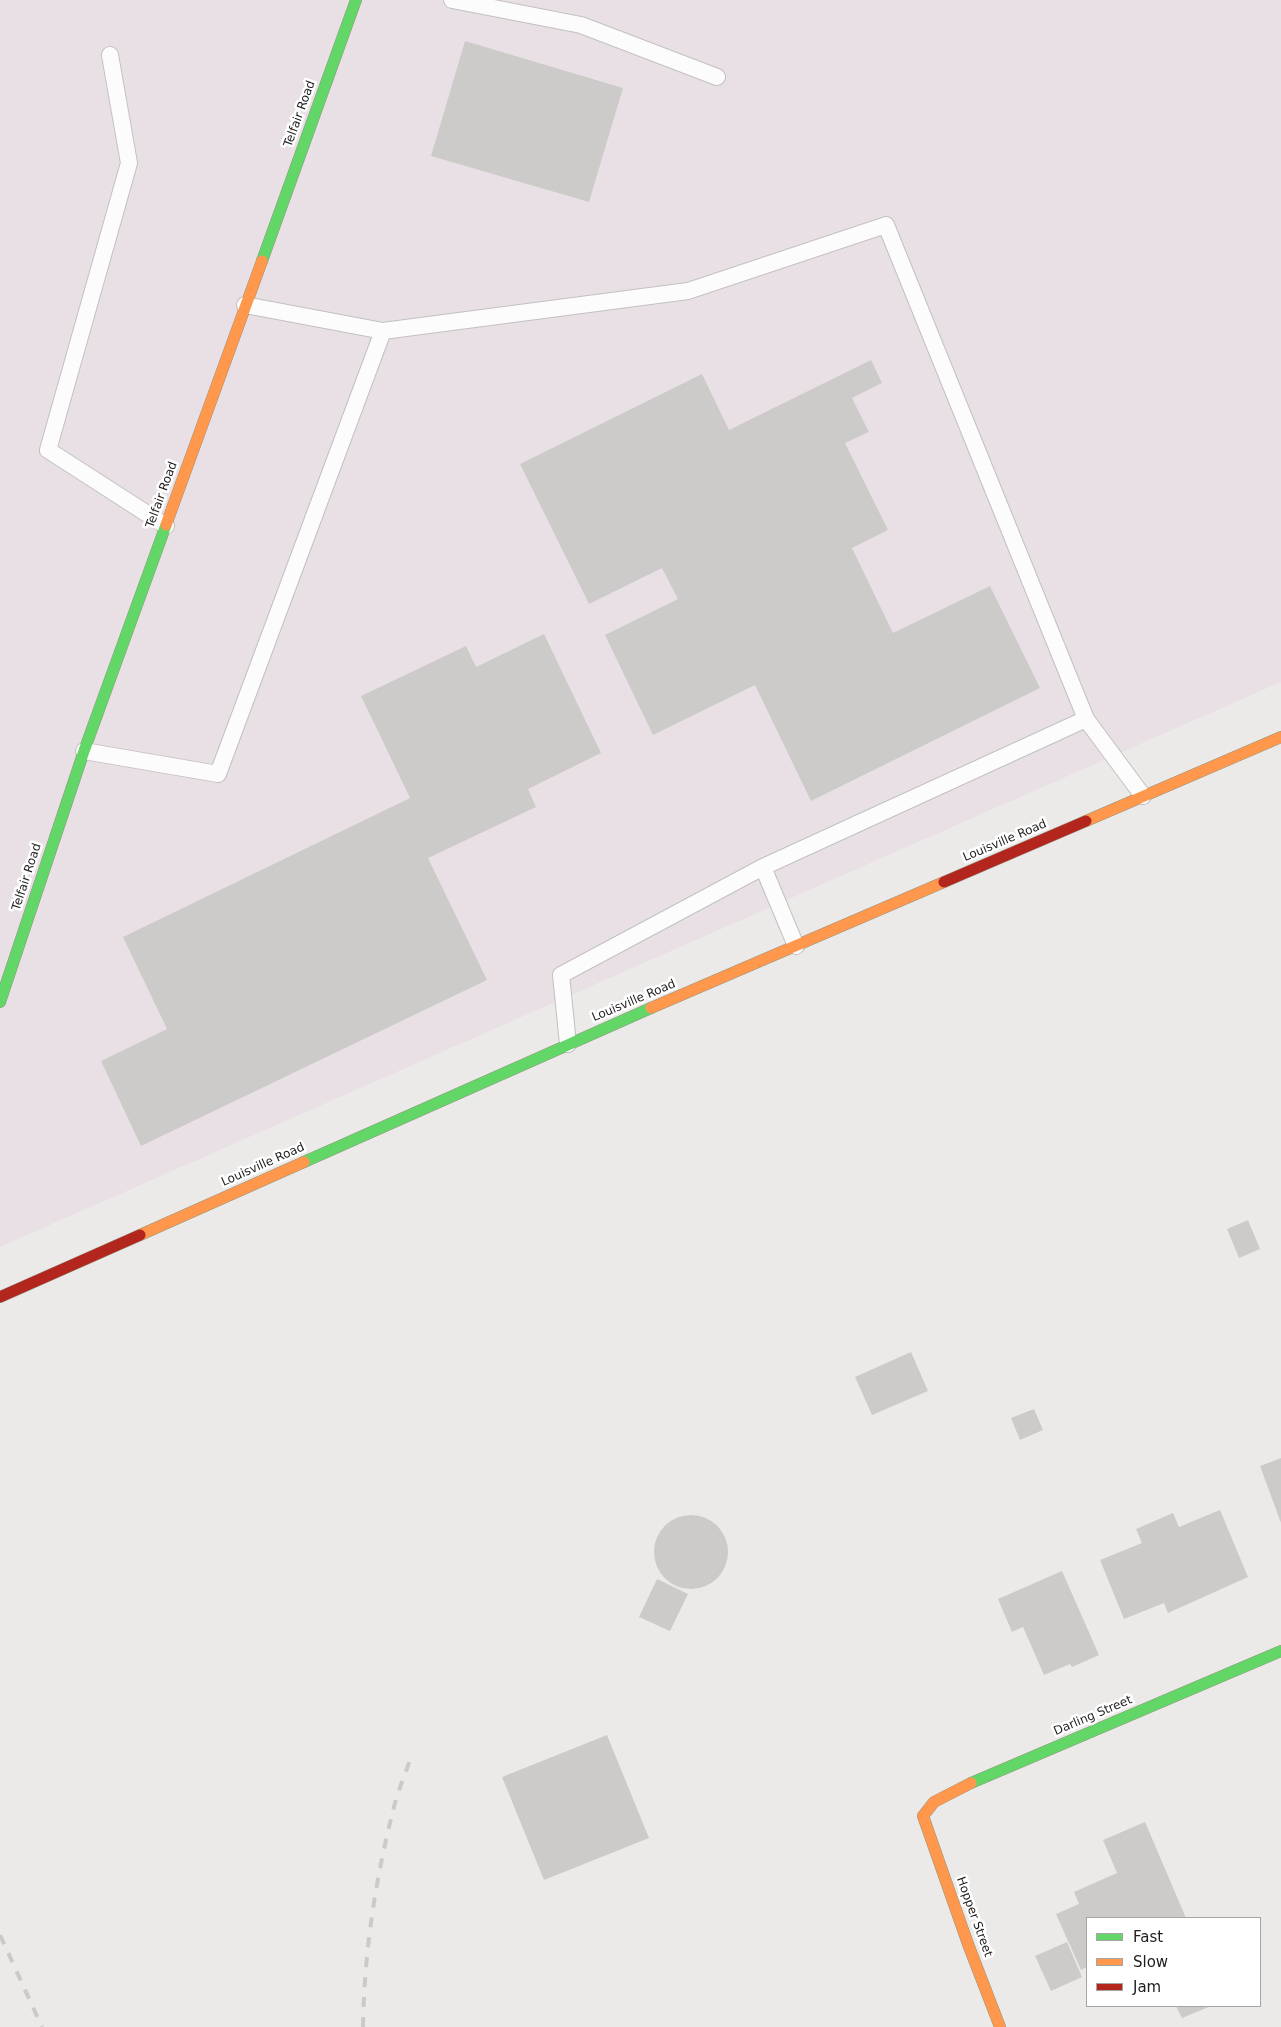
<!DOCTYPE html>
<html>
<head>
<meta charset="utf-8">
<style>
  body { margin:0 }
  #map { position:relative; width:1281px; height:2027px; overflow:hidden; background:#eceae8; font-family:"DejaVu Sans",sans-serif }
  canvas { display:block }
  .legend { position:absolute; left:1086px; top:1917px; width:175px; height:90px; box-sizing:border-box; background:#fff; border:1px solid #a5a5a5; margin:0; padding:6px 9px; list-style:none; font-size:15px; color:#1e1e1e }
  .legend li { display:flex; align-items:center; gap:10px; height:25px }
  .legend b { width:25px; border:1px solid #a5a5a5 }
</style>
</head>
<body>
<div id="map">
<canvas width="1281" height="2027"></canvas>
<ul class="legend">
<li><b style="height:6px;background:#63d668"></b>Fast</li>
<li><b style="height:6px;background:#ff974d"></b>Slow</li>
<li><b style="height:6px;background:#b3261e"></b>Jam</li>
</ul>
</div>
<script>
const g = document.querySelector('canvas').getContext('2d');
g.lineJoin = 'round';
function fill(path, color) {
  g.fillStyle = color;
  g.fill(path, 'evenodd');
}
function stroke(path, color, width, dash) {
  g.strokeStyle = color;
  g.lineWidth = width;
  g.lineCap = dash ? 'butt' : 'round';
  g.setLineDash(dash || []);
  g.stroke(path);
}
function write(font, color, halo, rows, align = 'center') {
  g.font = font + ' "DejaVu Sans",sans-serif';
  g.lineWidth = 5;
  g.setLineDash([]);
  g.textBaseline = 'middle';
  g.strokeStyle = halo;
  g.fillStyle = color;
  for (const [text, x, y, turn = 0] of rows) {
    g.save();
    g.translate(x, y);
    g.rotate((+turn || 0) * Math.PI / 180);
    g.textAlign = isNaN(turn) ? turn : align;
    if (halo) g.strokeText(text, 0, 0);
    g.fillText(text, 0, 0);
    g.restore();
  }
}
fill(new Path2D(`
  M0 0H1281V682L0 1247Z`), '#e9e0e6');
fill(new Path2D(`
  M465 41 623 88 589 202 431 156Z
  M871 360 882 383 852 398 869 432 845 443 888 530 852 548 893 633 990 586 1040 688 811 801 755 685 653 735 605 635 678 599 662 568 589 604 520 464 702 374 729 430Z
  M544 634 601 753 528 789 536 807 428 858 487 980 141 1146 101 1061 167 1029 123 937 410 798 361 696 466 646 476 667Z
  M1248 1220 1260 1249 1239 1258 1227 1229Z
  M911 1352 928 1391 872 1415 855 1377Z
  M1034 1409 1043 1430 1020 1440 1011 1418Z
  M1281 1458V1523L1260 1466Z
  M1220 1510 1248 1577 1168 1613 1164 1603 1124 1619 1100 1560 1142 1543 1136 1529 1173 1513 1179 1527Z
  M654 1552a37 37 0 1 1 74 0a37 37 0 1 1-74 0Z
  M1062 1571 1099 1655 1072 1667 1070 1664 1044 1675 1023 1627 1012 1632 998 1599Z
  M657 1579 688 1594 670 1631 639 1617Z
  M607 1735 649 1838 544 1880 502 1777Z
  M1145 1822 1186 1918H1087V1967L1081 1970 1056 1914 1079 1904 1074 1892 1117 1873 1103 1840Z
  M1067 1942 1082 1977 1051 1991 1035 1956Z
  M1176 2006H1211L1182 2018Z`), '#cdcbc9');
const lane = new Path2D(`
  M452 0 581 25 717 77
  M110 55 129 163 48 450 166 526
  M245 305 383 331 688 291 886 225 1086 719
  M84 751 218 774 383 331
  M796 946 763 867 1086 719 1143 796
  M568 1044 561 975 763 867`);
const fast = new Path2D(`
  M262 261 356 0
  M0 1002 84 751 166 525
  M304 1162 651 1008
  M971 1783 1281 1651`);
const slow = new Path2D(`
  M166 525 262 261
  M1086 821 1281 737
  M651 1008 944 882
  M140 1235 304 1162
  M971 1783 934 1802 923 1816 968 1944 1000 2027`);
const jam = new Path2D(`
  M944 882 1086 821
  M0 1297 140 1235`);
stroke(lane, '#c2c1c0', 18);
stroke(fast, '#949481', 12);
stroke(slow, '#949481', 12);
stroke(jam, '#949481', 12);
stroke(lane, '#fcfcfc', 16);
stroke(fast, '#63d668', 11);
stroke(slow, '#ff974d', 11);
stroke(jam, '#b3261e', 11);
stroke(new Path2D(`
  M0 1935 42 2027
  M363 2027C364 1955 375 1881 393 1811 397 1793 405 1775 411 1757`), '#cacac9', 4, [10, 10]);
write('12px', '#1e1e1e', '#fff', [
  ["Telfair Road",300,114,-70],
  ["Telfair Road",162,495,-70],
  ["Louisville Road",1005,841,-23],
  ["Telfair Road",27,877,-72],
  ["Louisville Road",634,1001,-23],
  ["Louisville Road",263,1165,-24],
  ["Darling Street",1093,1716,-23],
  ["Hopper Street",974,1917,70]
]);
</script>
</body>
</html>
